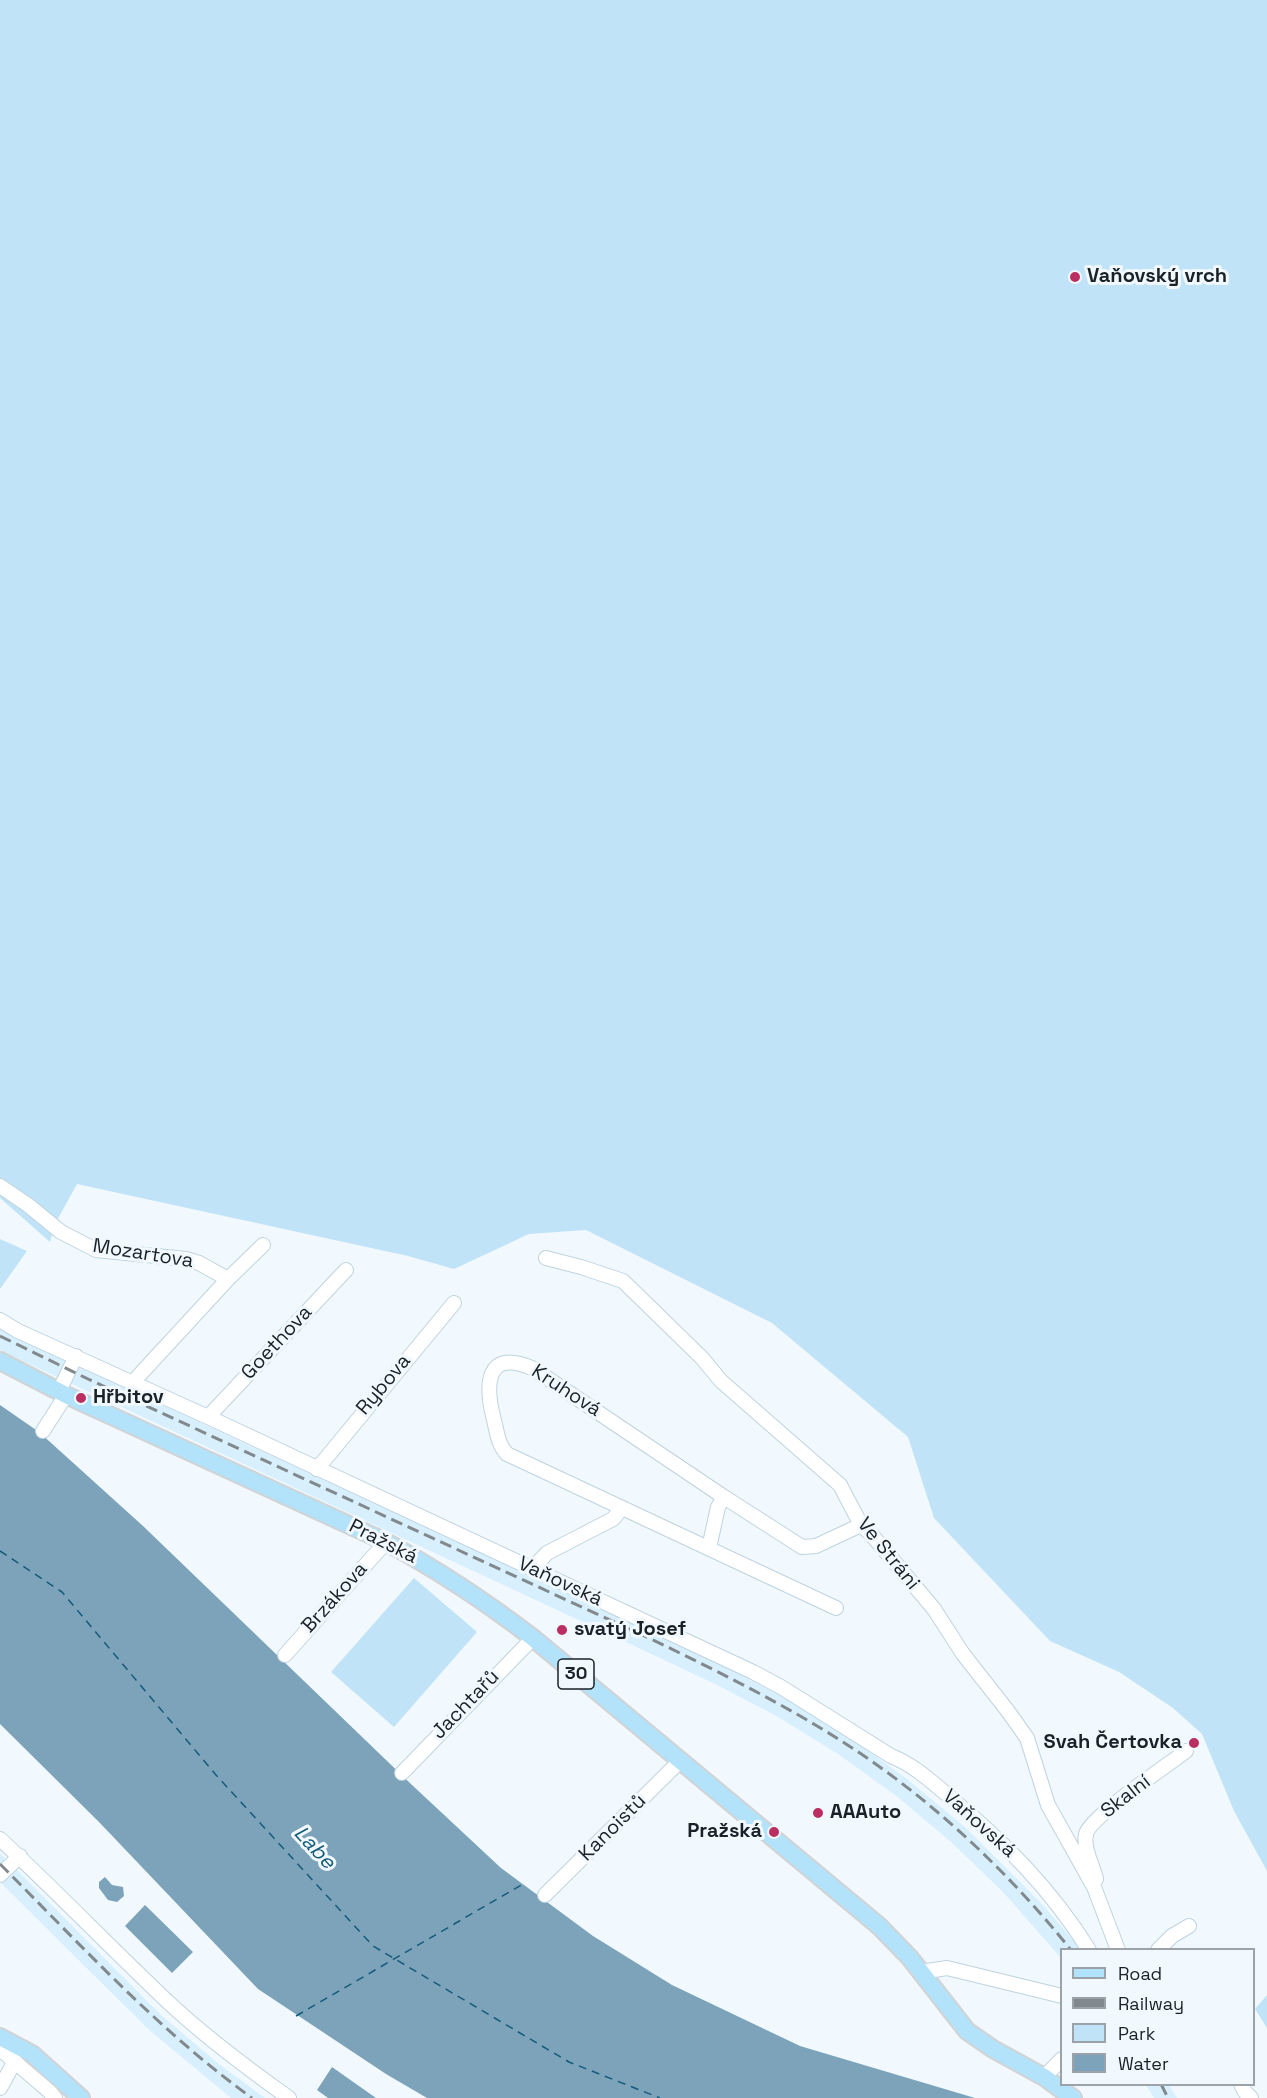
<!DOCTYPE html>
<html>
<head>
<meta charset="utf-8">
<style>
  body { margin:0 }
  #map { position:relative; width:1267px; height:2098px; overflow:hidden; background:#f1f9fe; font-family:"Space Grotesk",sans-serif }
  canvas { display:block }
  .legend { position:absolute; left:1060px; top:1948px; width:195px; height:138px; box-sizing:border-box; background:#f1f9fe; border:2px solid #9ba3a8; margin:0; padding:8px 10px; list-style:none; font-size:18px; color:#1a2226 }
  .legend li { display:flex; align-items:center; gap:12px; height:30px }
  .legend b { width:30px; border:2px solid #9ba3a8 }
</style>
</head>
<body>
<div id="map">
<canvas width="1267" height="2098"></canvas>
<ul class="legend">
<li><b style="height:8px;background:#b3e2fb"></b>Road</li>
<li><b style="height:8px;background:#81898d"></b>Railway</li>
<li><b style="height:16px;background:#c1e3f7"></b>Park</li>
<li><b style="height:16px;background:#7ca3b9"></b>Water</li>
</ul>
</div>
<script>
const g = document.querySelector('canvas').getContext('2d');
g.lineJoin = 'round';
function fill(path, color) {
  g.fillStyle = color;
  g.fill(path, 'evenodd');
}
function stroke(path, color, width, dash) {
  g.strokeStyle = color;
  g.lineWidth = width;
  g.lineCap = dash ? 'butt' : 'round';
  g.setLineDash(dash || []);
  g.stroke(path);
}
function write(font, color, halo, rows, align = 'center') {
  g.font = font + ' "Space Grotesk",sans-serif';
  g.lineWidth = 6;
  g.setLineDash([]);
  g.textBaseline = 'middle';
  g.strokeStyle = halo;
  g.fillStyle = color;
  for (const [text, x, y, turn = 0] of rows) {
    g.save();
    g.translate(x, y);
    g.rotate((+turn || 0) * Math.PI / 180);
    g.textAlign = isNaN(turn) ? turn : align;
    if (halo) g.strokeText(text, 0, 0);
    g.fillText(text, 0, 0);
    g.restore();
  }
}
fill(new Path2D(`
  M0 1327 91 1372 654 1633 726 1667 788 1700 849 1737 907 1779 965 1827 1041 1903 1081 1949 1062 1950 1061 1958 1002 1891 951 1842 895 1795 838 1754 778 1717 717 1685 645 1651 14 1357 0 1350Z
  M0 1853 161 2015 219 2064 265 2098H231L148 2029 0 1882Z
  M1146 2085H1169L1177 2098H1154Z`), '#d8f0fd');
fill(new Path2D(`
  M0 0H1267V1871L1234 1811 1202 1734 1173 1708 1119 1672 1050 1641 934 1518 908 1437 772 1323 586 1230 529 1234 454 1269 408 1256 77 1184 55 1224 50 1242 0 1198Z
  M0 1239 27 1251 0 1289Z
  M414 1578 477 1632 394 1727 331 1672Z
  M1267 1995V2028L1255 2009Z`), '#c1e3f7');
fill(new Path2D(`
  M0 1405 39 1432 143 1526 412 1785 501 1868 593 1936 672 1985 800 2046 975 2098H427L386 2074 258 1989 99 1822 0 1724Z
  M105 1877 112 1885 123 1887 124 1896 117 1902 108 1900 99 1888V1882Z
  M145 1905 193 1952 172 1973 125 1926Z
  M332 2067 376 2098H328L317 2090Z`), '#7ca3b9');
stroke(new Path2D(`
  M0 1551 62 1592 216 1775 373 1946 569 2062 660 2098
  M296 2016 523 1884`), '#155b7a', 1.5, [8, 6]);
const minor = new Path2D(`
  M0 1186 28 1205 61 1232 96 1250 186 1259 199 1263 228 1279
  M546 1258 581 1267 623 1281 702 1358 721 1381 840 1485 861 1525 871 1534 934 1609 963 1654 1007 1710 1027 1738 1048 1805 1094 1887 1118 1950
  M0 1320 18 1331 208 1417 753 1672 781 1687 891 1756C914 1765 932 1782 951 1798 1005 1843 1051 1889 1089 1950
  M133 1382 228 1279 263 1245
  M59 1391 76 1356
  M208 1417 346 1270
  M43 1431 66 1395
  M317 1469 454 1303
  M724 1497 802 1547 816 1546 861 1525
  M709 1548 718 1507 724 1497 532 1368C485 1348 485 1386 494 1420 497 1432 498 1445 507 1454L836 1608
  M532 1569 547 1553 613 1519 622 1508
  M285 1655 386 1542
  M402 1773 533 1638
  M0 1839C57 1892 111 1948 167 2001 205 2037 247 2068 289 2098
  M0 1875 20 1856
  M1096 1879C1093 1865 1083 1849 1086 1834 1090 1817 1168 1765 1186 1751
  M545 1895 680 1761
  M1158 1950 1172 1936 1189 1926
  M921 1972 947 1968 1062 1996
  M0 2049 50 2092 55 2098
  M1044 2077 1062 2059
  M1241 2084 1245 2092 1251 2098
  M0 2088 15 2061`);
const major = new Path2D(`
  M0 1361 66 1395 386 1542C438 1570 486 1602 533 1638L879 1926 910 1958 967 2031 993 2049 1044 2077 1073 2098
  M0 2037 32 2054 81 2098`);
stroke(minor, '#bed3df', 16);
stroke(major, '#d1d3d4', 20);
stroke(minor, '#fff', 14);
stroke(major, '#b3e2fb', 16);
stroke(new Path2D(`
  M0 1336 88 1379 651 1639C717 1671 782 1703 843 1742 929 1797 1007 1870 1071 1950
  M0 1864C81 1945 159 2031 252 2098
  M1161 2084 1168 2098`), '#81898d', 3, [12, 6]);
for (const [x, y, r, color] of [
  [1075,277,6,"#bb2e61"],
  [81,1398,6,"#bb2e61"],
  [562,1630,6,"#bb2e61"],
  [1194,1743,6,"#bb2e61"],
  [818,1813,6,"#bb2e61"],
  [774,1832,6,"#bb2e61"]
]) {
  const dot = new Path2D();
  dot.arc(x, y, r, 0, 2 * Math.PI);
  g.fillStyle = color;
  g.fill(dot);
  stroke(dot, '#f1f9fe', 2);
}
for (const [x, y, w] of [
  [576,1674,36]
]) {
  const box = new Path2D();
  box.roundRect(x - w / 2, y - 15, w, 30, 4.5);
  g.fillStyle = '#f1f9fe';
  g.fill(box);
  stroke(box, '#1a2226', 1.5);
}
write('bold 18px', '#1a2226', null, [
  ["30",576,1674]
]);
write('bold 20px', '#1a2226', '#f1f9fe', [
  ["Vaňovský vrch",1087,277],
  ["Hřbitov",93,1398],
  ["svatý Josef",574,1630],
  ["Svah Čertovka",1182,1743,"right"],
  ["AAAuto",830,1813],
  ["Pražská",762,1832,"right"]
], 'left');
write('20px', '#1a2226', '#f1f9fe', [
  ["Mozartova",143,1254,9],
  ["Goethova",277,1343,-47],
  ["Rybova",384,1385,-50],
  ["Kruhová",566,1391,33],
  ["Pražská",383,1542,27],
  ["Ve Stráni",888,1554,51],
  ["Vaňovská",560,1582,25],
  ["Brzákova",335,1598,-48],
  ["Jachtařů",466,1705,-46],
  ["Skalní",1126,1797,-38],
  ["Vaňovská",979,1824,42],
  ["Kanoistů",613,1828,-45]
]);
write('italic 21px', '#155b7a', '#f1f9fe', [
  ["Labe",314,1848,47]
]);
</script>
</body>
</html>
